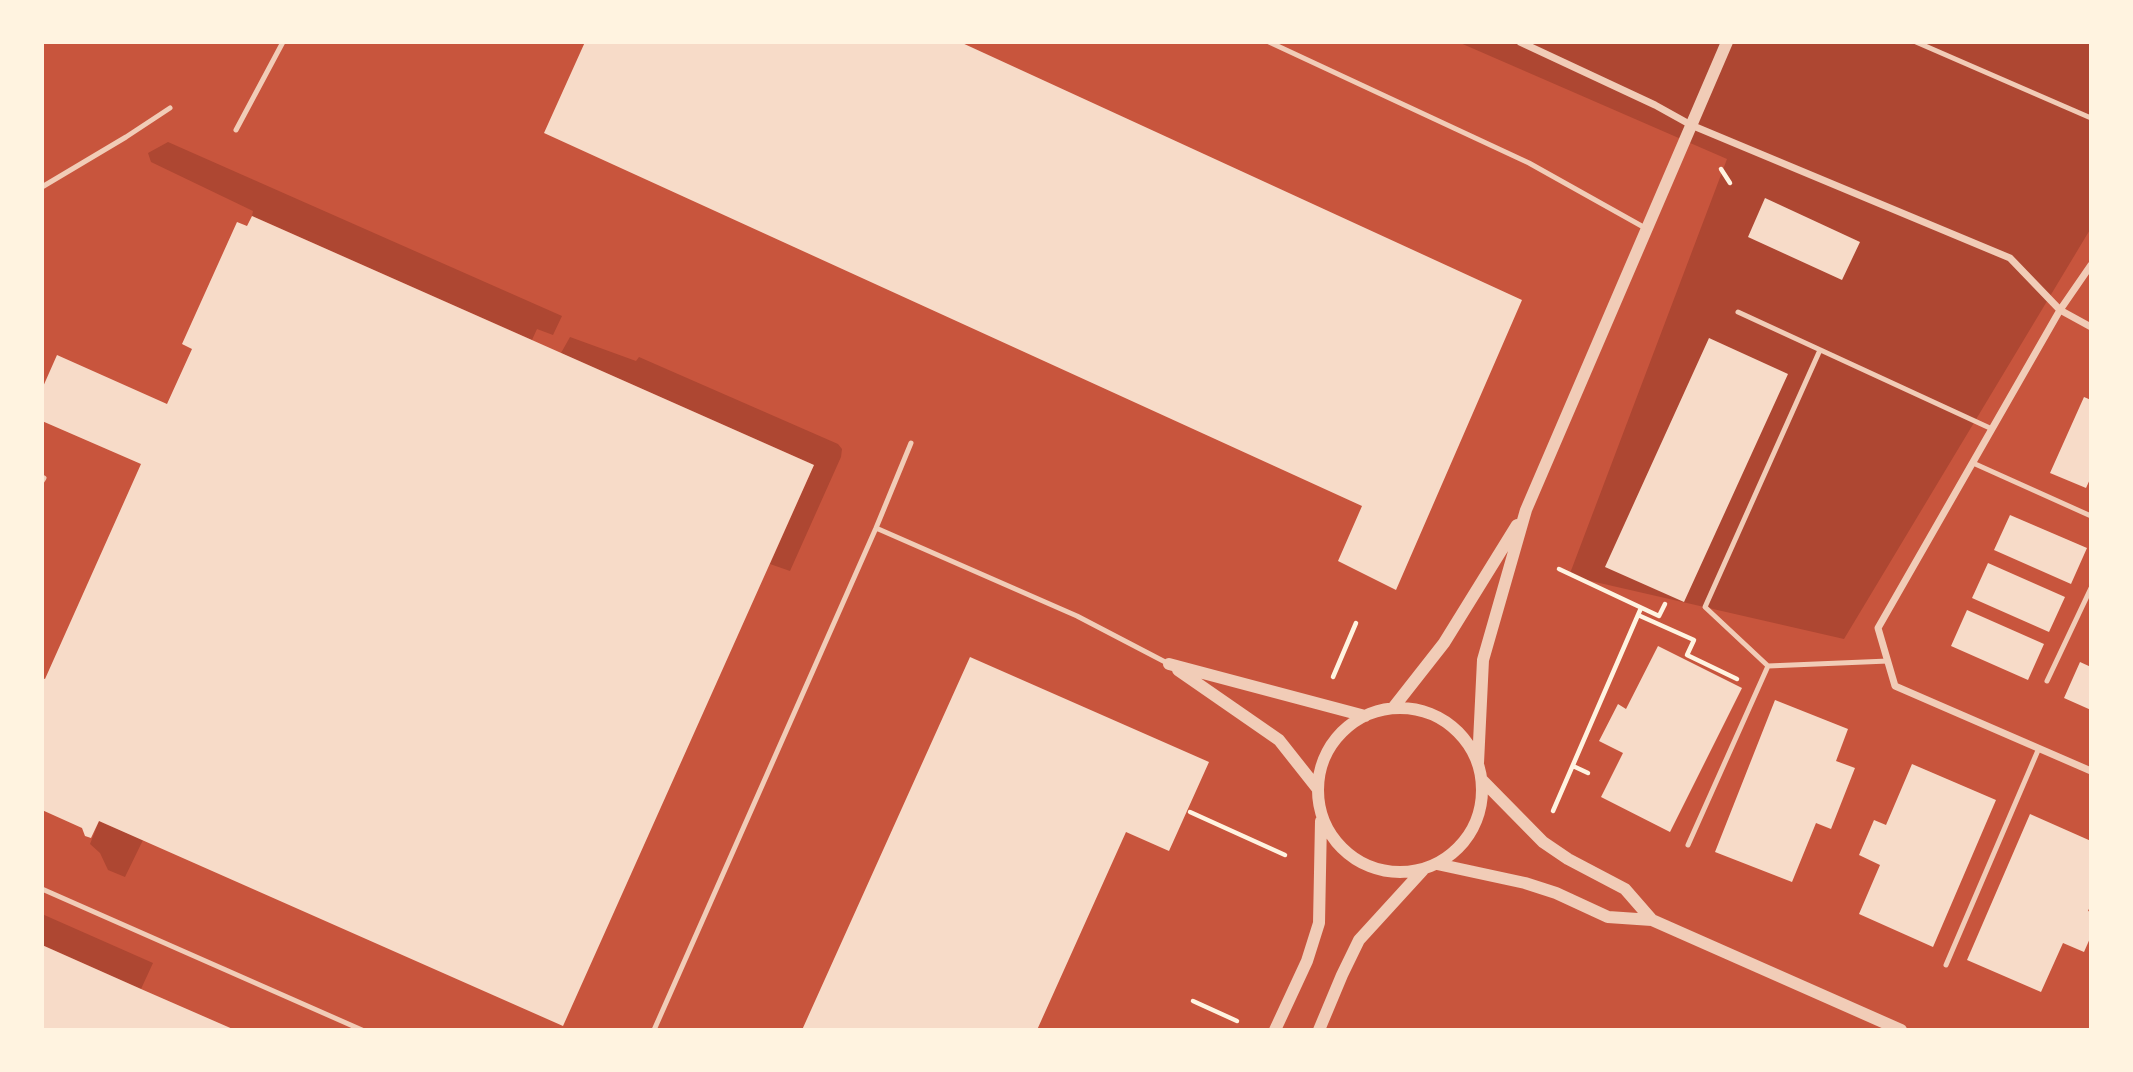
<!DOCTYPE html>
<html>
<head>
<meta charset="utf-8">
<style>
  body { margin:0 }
  #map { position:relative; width:2133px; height:1072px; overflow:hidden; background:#c8553d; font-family:Jost,sans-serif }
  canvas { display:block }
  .frame { position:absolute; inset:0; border:44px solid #fff3e0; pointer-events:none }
</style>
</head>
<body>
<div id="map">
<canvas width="2133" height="1072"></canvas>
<div class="frame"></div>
</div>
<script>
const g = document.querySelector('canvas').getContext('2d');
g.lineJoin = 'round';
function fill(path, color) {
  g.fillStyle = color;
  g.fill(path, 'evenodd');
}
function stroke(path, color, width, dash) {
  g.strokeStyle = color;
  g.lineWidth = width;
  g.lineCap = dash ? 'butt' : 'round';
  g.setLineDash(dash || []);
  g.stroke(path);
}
fill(new Path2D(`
  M1458 42H2091V228L1844 639 1569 576 1727 159Z
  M168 142 562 316 553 335 537 329 532 340 252 216 253 211 151 162 148 153Z
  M570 337 636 361 639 357 838 444 842 449 841 457 790 571 770 564 814 465 561 353Z
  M99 821 143 840 125 877 108 870 100 853 90 844Z
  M42 914 153 963 141 989 42 945Z`), '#ae4732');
fill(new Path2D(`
  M585 42H960L1522 300 1396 590 1338 561 1362 506 544 133Z
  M1765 198 1860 242 1842 280 1748 237Z
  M252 216 814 465 563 1026 99 821 91 838 85 836 82 828 42 810V678L45 679 141 464 42 421V389L57 355 167 404 192 349 182 344 237 222 247 226Z
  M1709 338 1788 374 1684 602 1605 567Z
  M2084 397 2091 400V477L2086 488 2050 473Z
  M2010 515 2087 548 2071 584 1994 550Z
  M1988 563 2065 597 2049 632 1972 598Z
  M1967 610 2044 644 2028 680 1951 646Z
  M1658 646 1742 688 1670 832 1601 797 1623 753 1599 741 1618 704 1626 709Z
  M970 657 1209 762 1169 851 1126 832 1037 1030H802Z
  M2080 662 2091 667V710L2064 698Z
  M1775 700 1848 729 1836 761 1855 768 1831 829 1816 823 1792 882 1715 852Z
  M1912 764 1996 800 1933 947 1859 914 1880 865 1859 855 1874 820 1886 825Z
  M2030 814 2091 841V904L2088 911 2091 912V936L2084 952 2063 943 2041 992 1967 960Z
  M42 945 141 989 235 1030H42Z`), '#f7dbc8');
stroke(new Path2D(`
  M1721 169 1730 183
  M1559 569 1659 616 1665 604
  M1638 615 1694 640 1687 655 1737 679
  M1333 677 1356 623
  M1573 766 1588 773
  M1553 811 1641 608
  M1190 812 1285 855
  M1193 1001 1237 1021`), '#fff3e0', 4.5);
stroke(new Path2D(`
  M1269 42 1529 163 1647 229
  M1916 42 2091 118
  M236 130 283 42
  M42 187 126 137 170 108
  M1738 312 1992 429
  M1820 350 1705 607 1768 666 1888 661
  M1973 463 2091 516
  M42 477 44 478 42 481
  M876 528 1077 616 1169 664
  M2047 681 2091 588
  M1688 845 1768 666
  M42 889 362 1030
  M1946 965 2039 748
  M654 1030 876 528 911 443`), '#f1ccb7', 5);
stroke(new Path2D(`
  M1520 42 1655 105 1691 125 2010 258 2060 310 2091 327
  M2091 265 2060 310 1878 628 1895 686 2091 771`), '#f1ccb7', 7);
stroke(new Path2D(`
  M1169 664 1365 716
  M1178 670 1279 740 1317 788
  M1318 790a82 82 0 1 1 164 0a82 82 0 1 1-164 0Z
  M1393 708 1444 643 1517 525
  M1478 763 1483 660 1526 510 1727 42
  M1482 780 1543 842 1568 859 1625 889 1652 920
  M1437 864 1525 883 1556 893 1608 917 1652 920 1901 1030
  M1275 1030 1307 961 1319 923 1321 821
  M1319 1030 1342 975 1359 940 1423 870`), '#f1ccb7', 12);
</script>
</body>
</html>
